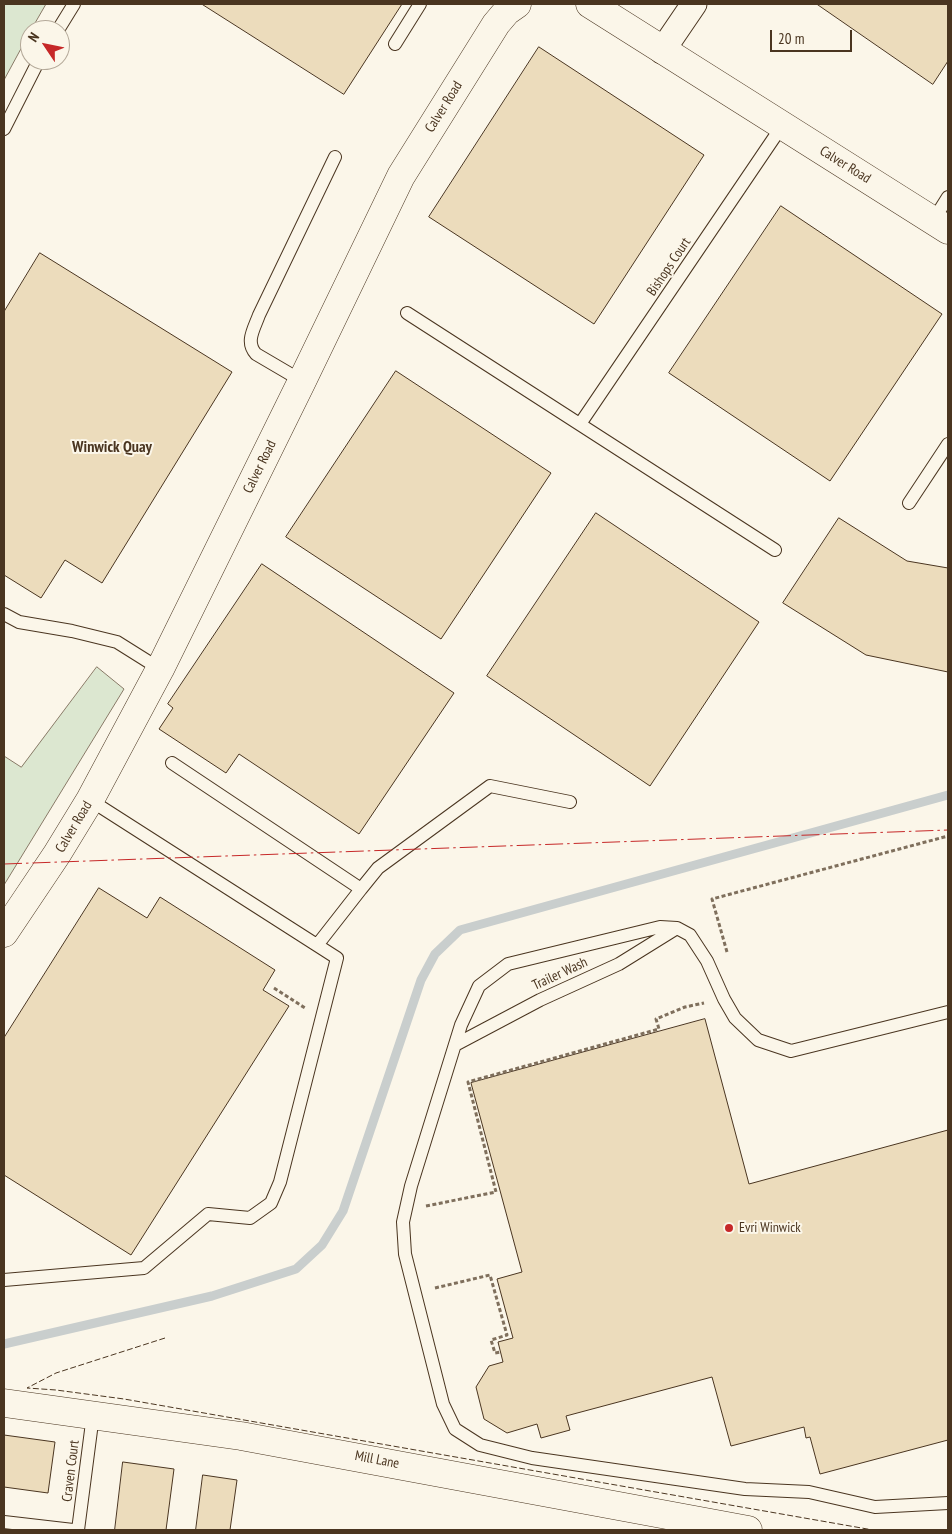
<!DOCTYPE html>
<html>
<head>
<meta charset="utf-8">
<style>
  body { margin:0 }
  #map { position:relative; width:952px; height:1534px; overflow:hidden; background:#fbf6e9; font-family:"PT Sans Narrow",sans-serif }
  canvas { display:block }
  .frame { position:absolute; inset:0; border:5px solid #4a3520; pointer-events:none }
  .north { position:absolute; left:20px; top:20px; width:50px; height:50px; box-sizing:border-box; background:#fbf6e9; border:1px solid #b4a999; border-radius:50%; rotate:304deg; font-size:14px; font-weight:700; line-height:20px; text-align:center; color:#4a3520 }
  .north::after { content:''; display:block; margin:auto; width:18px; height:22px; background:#c62828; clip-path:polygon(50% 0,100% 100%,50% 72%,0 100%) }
  .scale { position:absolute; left:770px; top:30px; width:82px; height:22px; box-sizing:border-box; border:2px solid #4a3520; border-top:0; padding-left:6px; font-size:15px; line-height:18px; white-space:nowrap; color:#4a3520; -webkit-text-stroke:4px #fbf6e9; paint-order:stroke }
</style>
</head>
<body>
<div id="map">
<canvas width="952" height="1534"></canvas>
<div class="frame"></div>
<div class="north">N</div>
<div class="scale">20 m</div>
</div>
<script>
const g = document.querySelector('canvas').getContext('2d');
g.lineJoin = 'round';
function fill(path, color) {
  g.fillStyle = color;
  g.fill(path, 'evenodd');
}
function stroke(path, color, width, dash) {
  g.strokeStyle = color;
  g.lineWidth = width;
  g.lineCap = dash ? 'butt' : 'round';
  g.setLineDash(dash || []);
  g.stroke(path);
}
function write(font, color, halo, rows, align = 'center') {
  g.font = font + ' "PT Sans Narrow",sans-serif';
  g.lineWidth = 4;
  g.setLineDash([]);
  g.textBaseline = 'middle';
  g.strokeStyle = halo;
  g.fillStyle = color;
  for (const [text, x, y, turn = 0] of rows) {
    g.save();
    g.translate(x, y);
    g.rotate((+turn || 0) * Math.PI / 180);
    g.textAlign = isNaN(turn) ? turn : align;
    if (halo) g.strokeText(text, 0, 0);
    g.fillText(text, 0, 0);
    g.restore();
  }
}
const green = new Path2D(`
  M4 4H46L31 30H30V32L4 80Z
  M97 667 124 689 4 885V756L21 767Z`);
fill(green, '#dce7d0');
stroke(green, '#887966', 1);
stroke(new Path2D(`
  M4 1344 212 1296 296 1269 322 1245 343 1211 421 980 435 954 460 930 948 795`), '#c9cecd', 9);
const building = new Path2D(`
  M202 4H402L344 94Z
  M817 4H948V61L933 84Z
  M539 47 704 155 594 324 429 217Z
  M781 206 942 314 830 481 669 373Z
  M40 253 232 372 102 583 65 560 41 598 4 575V312Z
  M396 371 551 473 441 639 286 537Z
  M596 513 759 622 650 786 487 676Z
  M839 518 907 561 948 568V672L866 655 783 603Z
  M262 564 454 693 359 834 239 754 226 773 159 729 173 708 168 704Z
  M99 888 147 918 160 897 275 970 263 990 289 1006 131 1255 4 1175V1038Z
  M705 1019 749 1184 948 1130V1440L820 1474 810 1437 806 1438 804 1427 731 1446 712 1377 566 1416 570 1430 541 1438 537 1424 507 1433 484 1419 476 1387 489 1366 503 1362 498 1342 513 1338 497 1279 522 1272 471 1083Z
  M4 1435 55 1442 48 1493 4 1487Z
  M123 1462 174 1469 166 1530H115Z
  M203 1475 237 1480 230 1530H196Z`);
fill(building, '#ecdcbc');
stroke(building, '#4a3520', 1);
const service = new Path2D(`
  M58 30 74 4
  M395 44 420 4
  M4 129 39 60
  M933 221 948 197
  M407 313 775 550
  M302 381 256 354C245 342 254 329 259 315L335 157
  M580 424 782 126
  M909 503 948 444
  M4 614 19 622 72 631 117 642 160 669
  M172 763 361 889 318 944
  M361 889 378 868 490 786 570 802
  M948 1012 791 1051 758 1040 735 1018 724 999 707 961 690 935 677 928 660 927 508 964 479 986 461 1025 411 1186 403 1222 405 1254 443 1404 455 1429 480 1445 532 1458 745 1489 809 1492 875 1507 948 1503
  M455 1045 540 1000 619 964 677 928
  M4 1280 144 1268 208 1214 250 1218 271 1203 280 1182 337 958 90 800
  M4 1522 73 1530
  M78 1530 93 1415`);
const minor = new Path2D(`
  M662 51 694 4`);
const tertiary = new Path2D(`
  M590 4 948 230
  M4 933 57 854 90 800 160 669 302 381 401 176 496 24 507 11 517 4
  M4 1403 241 1436 748 1530`);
stroke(service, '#4a3520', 14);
stroke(minor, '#4a3520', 27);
stroke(tertiary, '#4a3520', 29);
stroke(new Path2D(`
  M727 952 712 899 948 836
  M274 988 305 1008
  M426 1206 496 1192 468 1082 659 1029 656 1019 685 1007 704 1003
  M435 1288 490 1275 507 1335 491 1340 495 1353 501 1352`), '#7f6f5c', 3, [4, 2.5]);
stroke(service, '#fbf6e9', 12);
stroke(minor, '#fbf6e9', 25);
stroke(tertiary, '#fbf6e9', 28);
stroke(new Path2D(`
  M165 1338 56 1373 27 1388 56 1390 124 1399 873 1530`), '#4a3520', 1, [6, 2.5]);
stroke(new Path2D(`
  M4 864 948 830`), '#c62828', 1, [18, 4, 2.5, 4]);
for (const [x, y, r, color] of [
  [729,1228,5,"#c62828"]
]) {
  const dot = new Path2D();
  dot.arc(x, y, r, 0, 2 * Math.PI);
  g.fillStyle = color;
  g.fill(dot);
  stroke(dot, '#fbf6e9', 2);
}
write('14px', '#4a3520', '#fbf6e9', [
  ["Calver Road",444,107,-58],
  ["Calver Road",845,165,32],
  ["Bishops Court",669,267,-56],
  ["Calver Road",260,467,-64],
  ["Calver Road",74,827,-59],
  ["Trailer Wash",560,974,-25],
  ["Mill Lane",377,1460,11],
  ["Craven Court",71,1471,-83]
]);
write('14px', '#4a3520', '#fbf6e9', [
  ["Evri Winwick",739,1228]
], 'left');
write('bold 16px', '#4a3520', '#fbf6e9', [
  ["Winwick Quay",112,447]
]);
</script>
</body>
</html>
